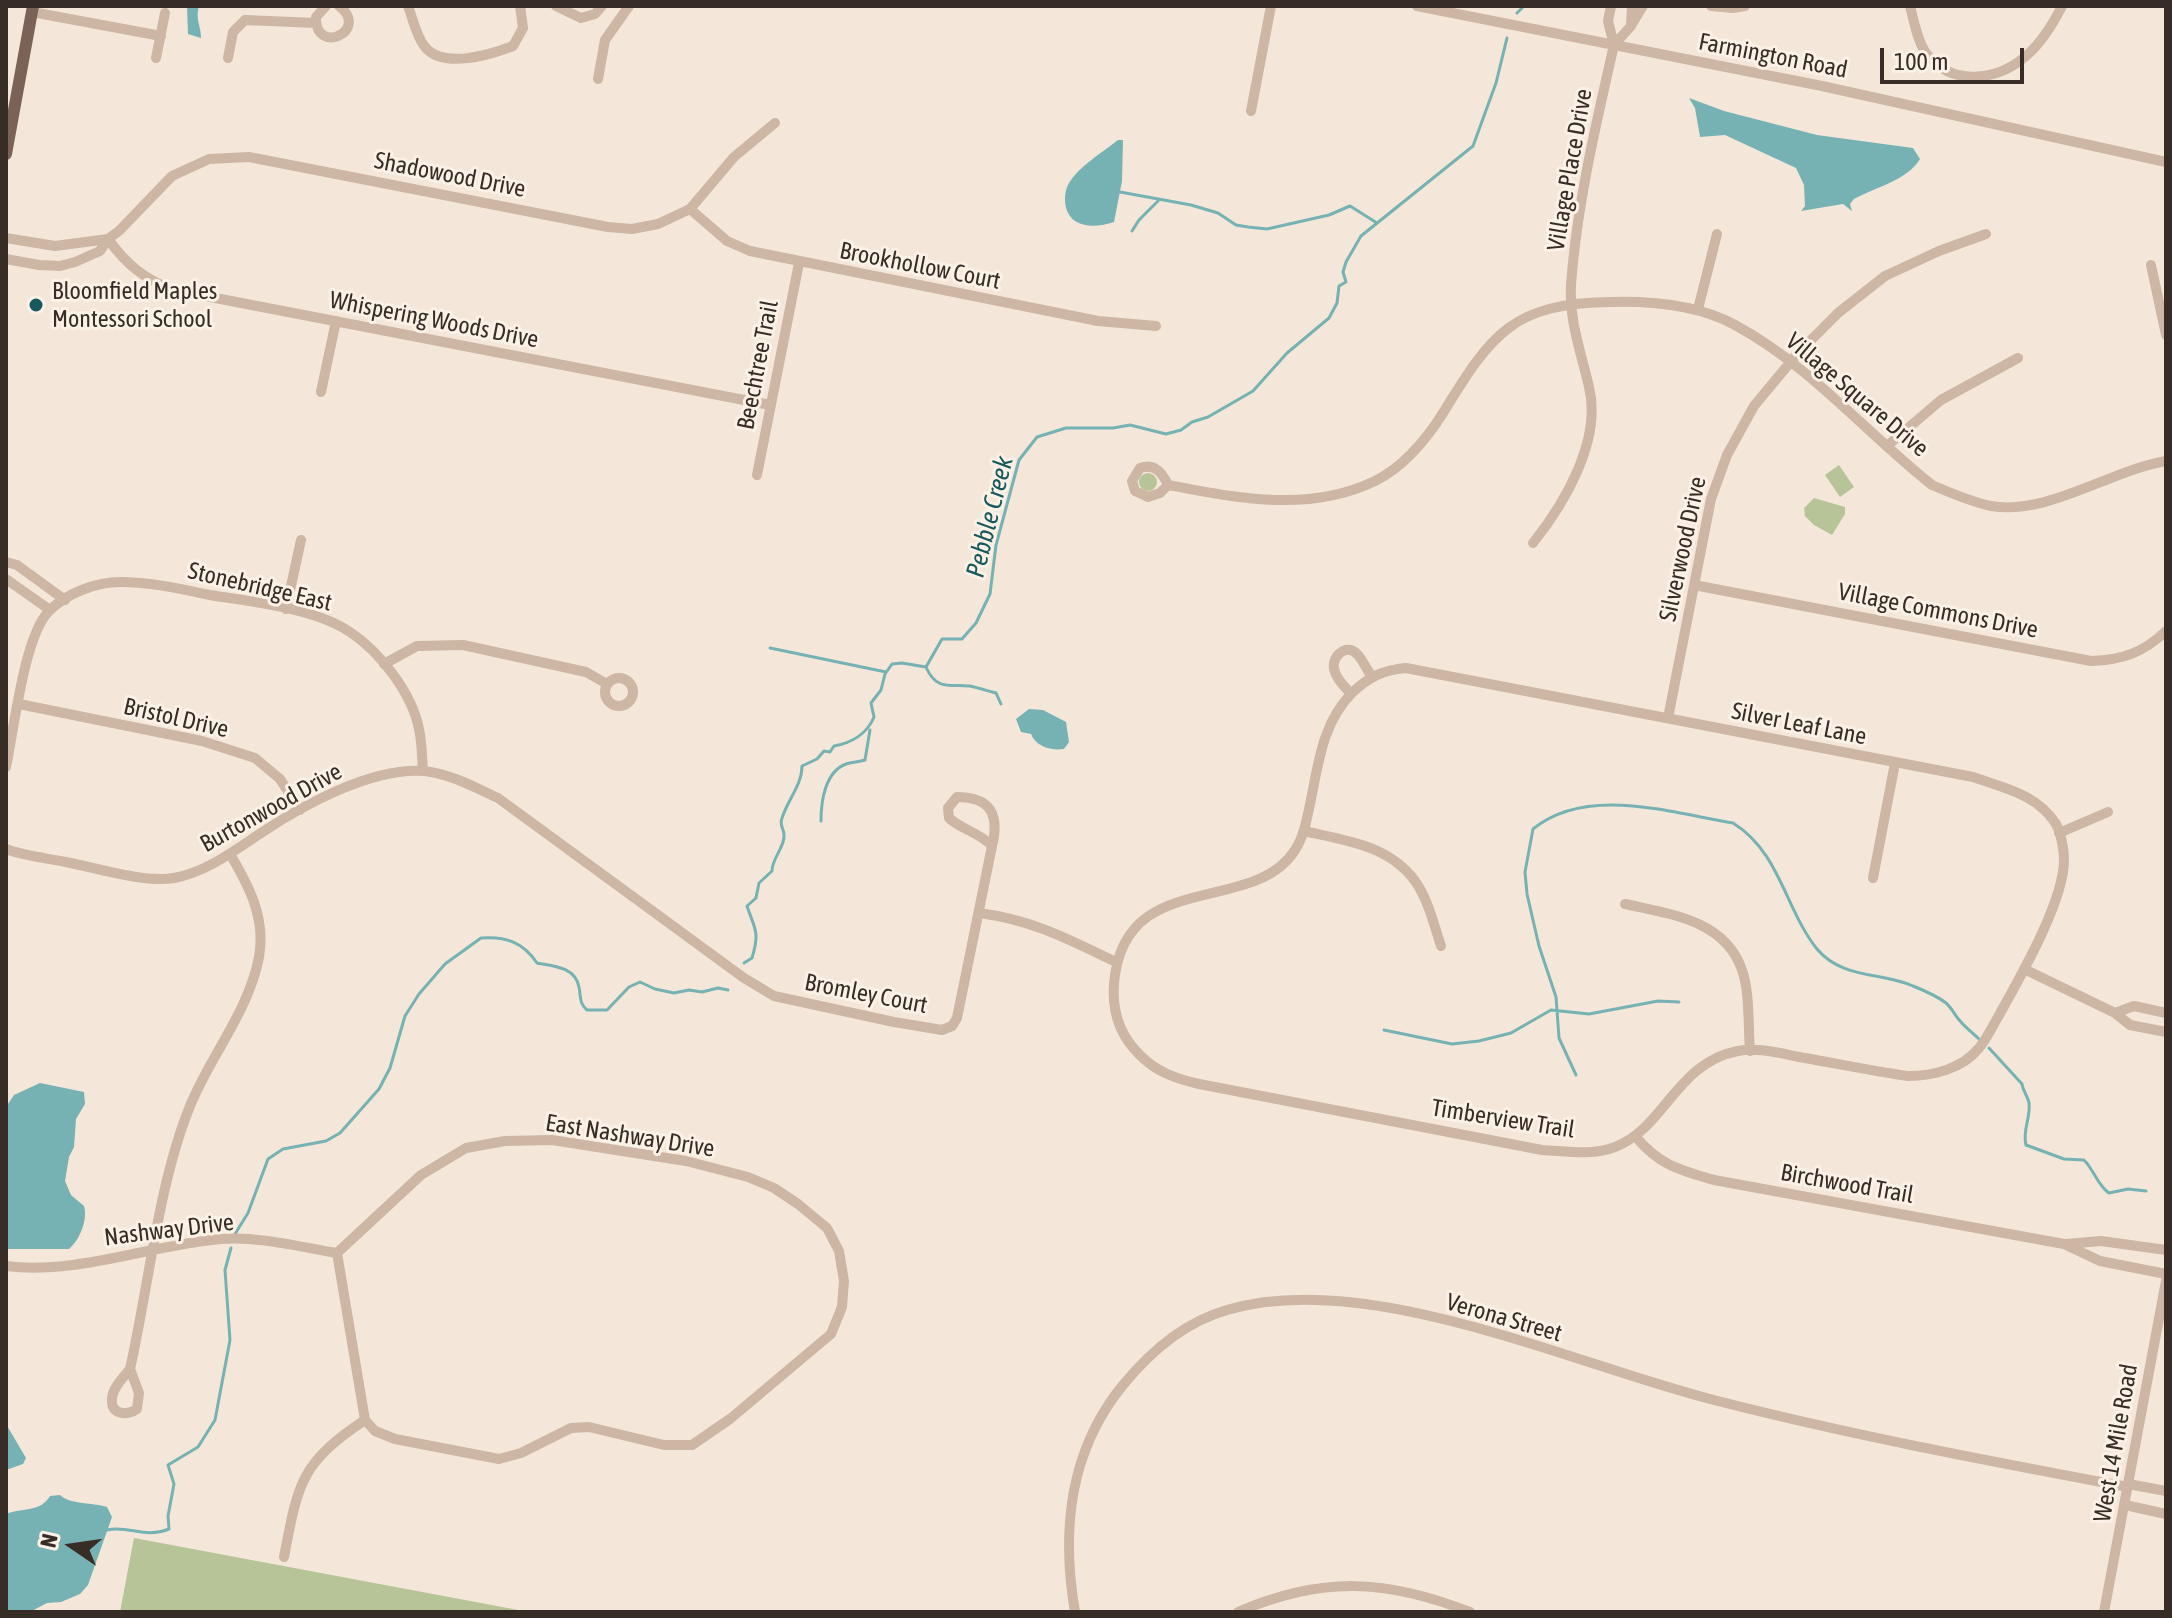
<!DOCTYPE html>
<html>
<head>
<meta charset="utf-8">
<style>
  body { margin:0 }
  #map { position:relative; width:2172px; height:1618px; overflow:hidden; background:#f4e7d9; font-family:"Asap Condensed",sans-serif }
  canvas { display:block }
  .frame { position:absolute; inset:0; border:8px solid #382c26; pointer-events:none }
  .north { position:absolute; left:32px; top:1506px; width:80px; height:80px; -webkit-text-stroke:6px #fbf1e6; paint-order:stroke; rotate:283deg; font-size:22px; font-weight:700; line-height:32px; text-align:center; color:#382c26 }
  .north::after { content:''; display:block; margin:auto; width:28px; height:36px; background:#382c26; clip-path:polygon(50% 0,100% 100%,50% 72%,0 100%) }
  .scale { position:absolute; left:1880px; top:48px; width:144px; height:36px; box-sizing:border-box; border:4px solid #382c26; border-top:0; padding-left:10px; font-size:24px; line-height:28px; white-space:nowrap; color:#382c26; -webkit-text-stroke:6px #fbf1e6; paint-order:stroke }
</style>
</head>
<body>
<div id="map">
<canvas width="2172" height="1618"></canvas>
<div class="frame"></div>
<div class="north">N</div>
<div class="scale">100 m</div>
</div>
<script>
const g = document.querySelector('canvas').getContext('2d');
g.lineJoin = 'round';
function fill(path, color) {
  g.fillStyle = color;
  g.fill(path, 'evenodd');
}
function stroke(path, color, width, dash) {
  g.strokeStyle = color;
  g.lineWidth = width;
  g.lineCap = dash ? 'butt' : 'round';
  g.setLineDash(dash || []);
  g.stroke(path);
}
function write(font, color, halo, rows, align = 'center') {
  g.font = font + ' "Asap Condensed",sans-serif';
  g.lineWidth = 6;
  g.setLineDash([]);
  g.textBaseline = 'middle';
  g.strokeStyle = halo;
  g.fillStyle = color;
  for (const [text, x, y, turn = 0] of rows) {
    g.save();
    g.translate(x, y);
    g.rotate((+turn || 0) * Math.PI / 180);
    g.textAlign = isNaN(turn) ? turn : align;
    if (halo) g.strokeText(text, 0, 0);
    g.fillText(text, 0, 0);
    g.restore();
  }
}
fill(new Path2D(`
  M1839 465 1854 487 1840 497 1825 475Z
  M1139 482a9 9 0 1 1 18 0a9 9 0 1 1-18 0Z
  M1814 498 1845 507V514L1832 535 1814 525 1805 516 1804 508Z
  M134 1538 529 1612H120Z`), '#b6c498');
fill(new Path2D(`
  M187 6H199C195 19 201 26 201 38L188 34Z
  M1689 98 1724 111 1817 135 1913 148 1920 159C1908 180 1874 188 1854 199L1850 204 1852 211 1843 204 1801 211 1805 206 1804 185 1796 168 1725 135 1700 137 1695 108Z
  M1118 140H1123L1122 181 1114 222C1096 228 1072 229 1066 208 1064 199 1065 190 1069 183 1080 165 1102 153 1118 140Z
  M1029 709 1043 710 1066 722 1069 742 1064 749C1052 751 1036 747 1031 734L1021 732 1016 719Z
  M40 1083 84 1092 85 1104 76 1119 74 1147 69 1157 65 1181 71 1195 84 1206C88 1219 80 1240 69 1249H8L6 1248V1107L14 1095Z
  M6 1424 26 1458 23 1464 6 1470Z
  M60 1495C71 1505 92 1502 107 1507L112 1517 88 1585 80 1594 61 1602 47 1603 30 1612H6V1514C23 1507 40 1513 50 1496Z`), '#76b2b3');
stroke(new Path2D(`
  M1517 13 1524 6
  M1120 192 1191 205 1218 213 1236 225 1248 227 1267 229 1329 215 1350 206 1377 223
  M1132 231 1139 220 1158 201
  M770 648 886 672
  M926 667 942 639H962L976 623 990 594 996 545 1019 460 1037 437 1066 428H1113L1130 425 1166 434 1181 430 1192 422 1208 417 1253 391 1287 353 1329 318 1337 303 1339 286 1346 282 1343 272 1346 262 1361 236 1473 146 1496 83 1507 38
  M926 667C936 691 951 684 970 686 979 688 988 691 996 693L1001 704
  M821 821C821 801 825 772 846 764 852 762 859 762 865 760L870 730
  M744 963 752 958C760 931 755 930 747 906L756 898 759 883 772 871C772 858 785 847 784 835 784 828 779 826 782 818 788 799 802 785 802 766L817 759 824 751 830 752 834 746C851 743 867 734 874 717L871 703 881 690 885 674 892 664 902 663 926 667
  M1384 1030 1452 1044 1479 1041 1511 1033 1551 1010 1589 1014 1658 1001 1679 1002
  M1989 1048 2022 1084C2023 1092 2028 1096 2029 1103 2031 1118 2022 1130 2026 1145L2064 1159 2084 1160C2094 1170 2098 1186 2109 1193L2128 1189 2146 1191
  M1576 1075 1559 1038 1556 997 1539 946 1527 894 1525 872 1533 829C1587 785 1671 813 1733 823 1780 852 1785 909 1817 949 1842 979 1881 972 1913 986 1923 990 1937 996 1946 1003 1952 1008 1955 1016 1961 1022 1966 1028 1973 1033 1979 1039
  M235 1234 248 1213 268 1159 283 1149 326 1141 340 1133 379 1089 390 1068 405 1016 419 994 445 964 481 938C505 936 523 942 537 963 554 966 575 967 579 987 581 997 579 1003 587 1010H607L629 987 640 982 655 989 674 993 689 990 702 992 718 988 728 990
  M107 1530C129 1525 144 1539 169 1529L168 1516 174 1484 168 1465 198 1447 215 1420 230 1340 225 1270 231 1248`), '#76b2b3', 3);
stroke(new Path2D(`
  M326 6 316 17C315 57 371 30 339 6
  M408 6C413 19 416 36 425 47 443 69 490 55 513 46L523 28 520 6
  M556 6 581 18 595 14 602 6
  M1417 6 1822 86 2166 162
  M1711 6 1733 8 1745 6
  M1910 6C1914 21 1917 40 1926 53 1951 87 1997 81 2026 56 2041 43 2053 24 2062 6
  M32 12 161 36
  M1632 24 1643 6
  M1614 45 1631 26 1632 6
  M156 58 165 13
  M228 58 233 32 245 20 316 23
  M598 79 605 40 629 6
  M1251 111 1271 6
  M690 209 727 241 750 251 1098 321 1156 326
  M6 238 55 246 108 239
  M108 239C126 264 145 280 174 290L770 405
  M6 259 39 265 60 266 75 262 100 251 108 239 119 231 172 176 209 159 249 157 608 227 632 229 658 224 690 209 734 157 775 123
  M2151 265 2166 335
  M1698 309 1717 234
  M321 392 336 321
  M1887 446 1941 400 2018 358
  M757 475 799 263
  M1168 485 1160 493 1148 497 1135 491 1132 481 1140 468C1154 463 1162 472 1168 485 1237 498 1309 513 1375 481 1405 466 1426 440 1443 413 1492 333 1513 303 1612 302 1654 301 1698 305 1735 325 1811 366 1866 433 1932 485 1951 493 1971 502 1991 506 2047 516 2111 470 2166 461
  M1533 543C1565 503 1602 440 1589 387 1581 352 1569 321 1571 285 1577 204 1596 124 1614 45L1608 21 1611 6
  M6 562 17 565 65 600
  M6 579 50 610
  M1694 585 2091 661C2122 660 2143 653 2166 631
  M286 609 301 540
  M384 664 417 646 463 645 586 672 607 684
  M1406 668 1973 777C2004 788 2037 794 2056 824 2061 833 2064 850 2064 860 2064 902 2019 979 1998 1017 1992 1027 1987 1039 1979 1048 1962 1069 1933 1076 1908 1076 1873 1071 1839 1064 1805 1058 1783 1054 1760 1047 1738 1051 1677 1062 1664 1129 1615 1147 1592 1156 1566 1151 1542 1150L1199 1084C1177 1079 1156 1072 1140 1055 1120 1036 1112 1011 1114 984 1123 866 1253 917 1295 850 1303 838 1306 823 1309 809 1318 768 1321 723 1353 692 1369 677 1383 670 1406 668Z
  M605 692a14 14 0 1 1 28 0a14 14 0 1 1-28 0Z
  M1351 694C1346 688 1337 680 1335 672 1329 658 1346 642 1357 654 1363 660 1367 670 1372 677
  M19 704 202 741 255 758 280 779 300 810
  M1668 718 1711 499 1727 455 1754 406 1798 353 1838 313 1885 276 1939 251 1986 234
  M6 767C14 730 24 636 49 611 67 593 96 582 121 582 150 582 181 589 210 595 252 602 315 608 350 632 380 652 412 693 419 729 422 743 422 757 423 771
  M1304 831C1344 840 1389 845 1415 881 1428 899 1434 925 1441 946
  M2059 833 2108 812
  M6 849C24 856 46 858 66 862 97 868 144 883 174 878 206 872 234 851 261 833 303 805 372 767 424 771 451 774 474 787 498 798L744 978 774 996 894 1022 942 1030 952 1026 957 1018 992 846C979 832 962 830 949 818L948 808 957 797C990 797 1000 814 992 846
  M1873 878 1895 763
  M1625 904C1670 914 1725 920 1742 970 1750 992 1748 1027 1750 1051
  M979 913C1033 920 1068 939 1116 962
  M2024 969 2115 1013 2130 1025 2166 1032
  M2115 1013 2134 1006 2166 1013
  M1635 1136C1659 1165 1679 1170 1714 1180L2064 1244 2100 1261 2166 1274
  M552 1140 686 1161 748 1177 774 1188 798 1204 827 1228 839 1251 844 1281 842 1307 831 1334 730 1419 692 1445H664L589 1427 571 1428 521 1453 499 1459 395 1439 375 1431 365 1420 337 1253 421 1175 466 1148 505 1141Z
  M2066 1244 2101 1241 2166 1250
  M6 1266C77 1275 150 1245 221 1239 259 1236 300 1247 337 1253
  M130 1369 139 1393 137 1409C128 1416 110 1415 112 1399 112 1388 124 1377 130 1369 149 1285 158 1185 190 1106 210 1056 249 1011 259 957 266 918 249 886 230 854
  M2128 1484 2166 1491
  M2125 1505 2166 1514
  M284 1557C298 1484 300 1463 365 1420
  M1075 1612C1061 1530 1069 1451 1123 1385 1150 1352 1185 1322 1227 1310 1367 1268 1575 1365 1714 1400 1850 1435 1990 1461 2128 1487
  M1238 1612C1322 1576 1386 1579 1470 1612
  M2104 1612 2166 1281`), '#cdb6a4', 10);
stroke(new Path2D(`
  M6 154 33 6`), '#7b6256', 12);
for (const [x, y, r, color] of [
  [36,305,8,"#18595d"]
]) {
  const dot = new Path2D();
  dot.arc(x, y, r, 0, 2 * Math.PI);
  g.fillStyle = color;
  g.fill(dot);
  stroke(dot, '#fbf1e6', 3);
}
write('24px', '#382c26', '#fbf1e6', [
  ["Farmington Road",1773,56,11],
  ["Village Place Drive",1570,170,-80],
  ["Shadowood Drive",450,175,11],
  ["Brookhollow Court",920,266,11],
  ["Whispering Woods Drive",434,320,11],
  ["Beechtree Trail",758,365,-79],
  ["Village Square Drive",1857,395,40],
  ["Silverwood Drive",1683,549,-78],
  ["Stonebridge East",260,587,13],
  ["Village Commons Drive",1938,611,11],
  ["Bristol Drive",176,718,13],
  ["Silver Leaf Lane",1799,724,11],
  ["Burtonwood Drive",271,808,-29],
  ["Bromley Court",866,994,11],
  ["Timberview Trail",1503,1119,9],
  ["East Nashway Drive",630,1136,9],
  ["Birchwood Trail",1847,1184,10],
  ["Nashway Drive",169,1230,-7],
  ["Verona Street",1504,1318,16],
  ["West 14 Mile Road",2116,1443,-80]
]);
write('24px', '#382c26', '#fbf1e6', [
  ["Bloomfield Maples",52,291],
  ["Montessori School",52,319]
], 'left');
write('italic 26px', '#18595d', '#fbf1e6', [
  ["Pebble Creek",990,517,-76]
]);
</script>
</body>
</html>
